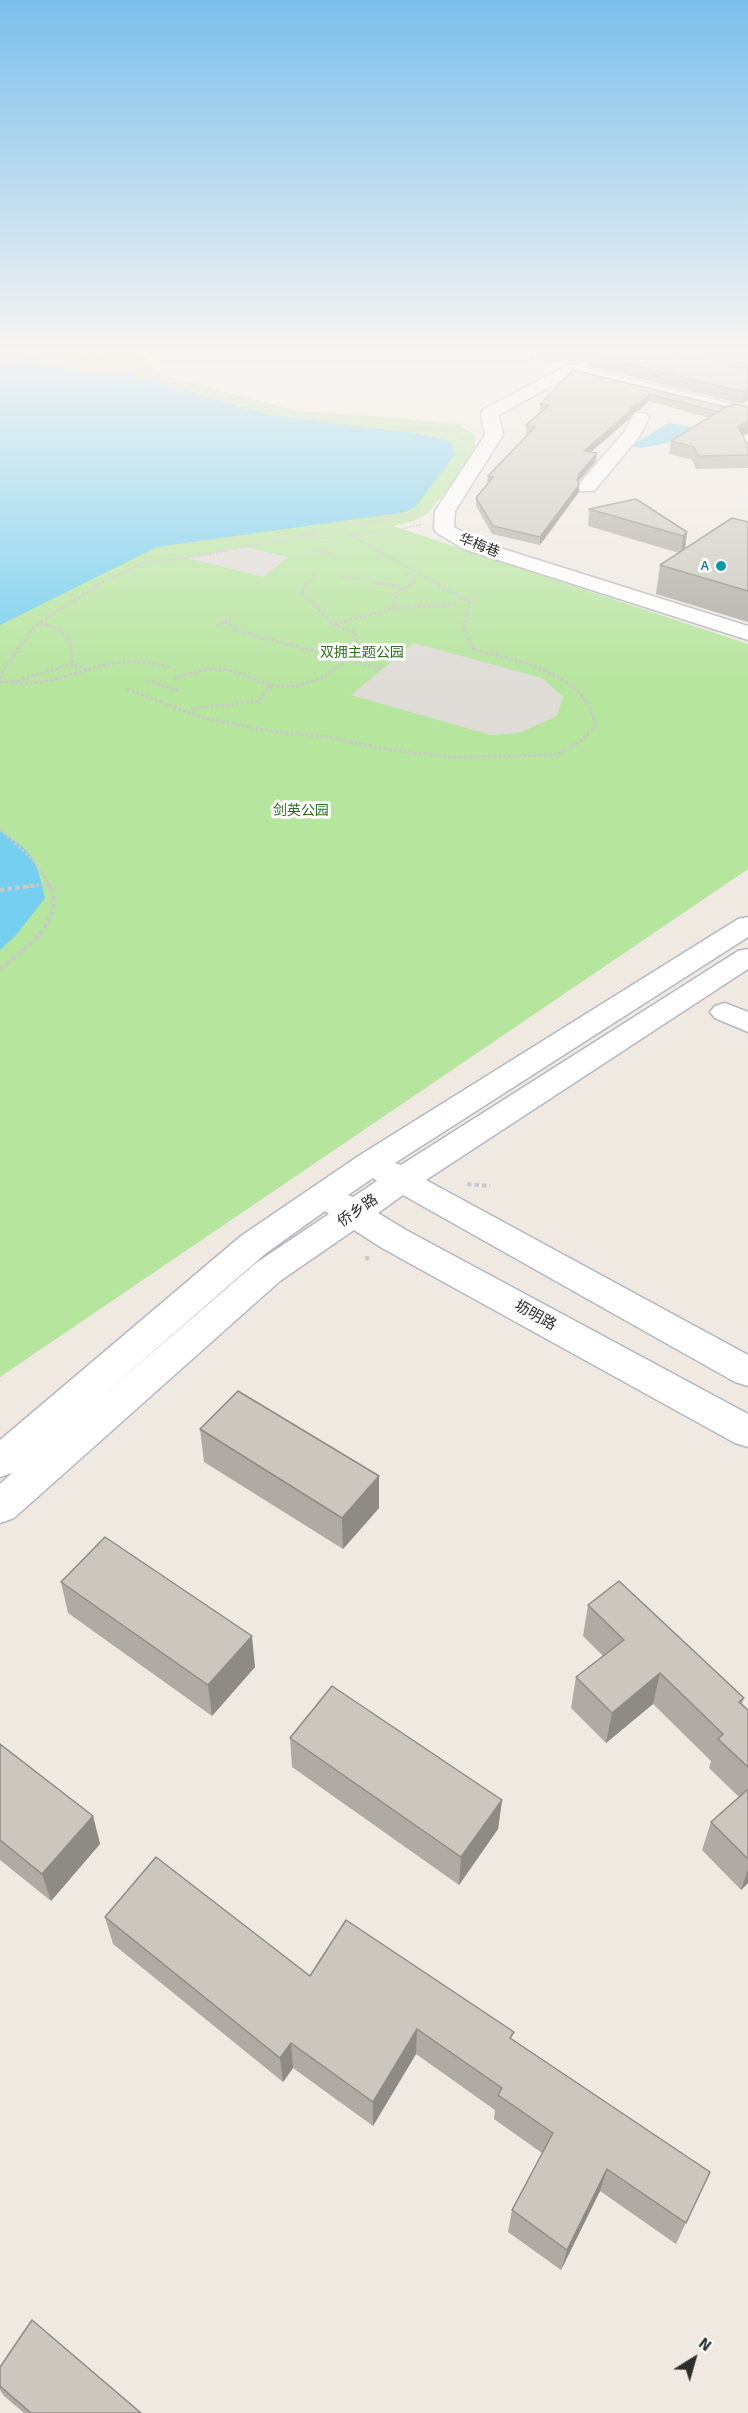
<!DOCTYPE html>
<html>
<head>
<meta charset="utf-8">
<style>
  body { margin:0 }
  #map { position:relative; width:748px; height:2413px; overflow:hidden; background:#efe9e1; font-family:Signika,sans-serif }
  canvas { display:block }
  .north { position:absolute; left:664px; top:2329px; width:60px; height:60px; -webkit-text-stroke:4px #fff; paint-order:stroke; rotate:37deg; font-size:16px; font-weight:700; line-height:24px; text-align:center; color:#2e2e2e }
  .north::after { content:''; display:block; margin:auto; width:21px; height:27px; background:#2e2e2e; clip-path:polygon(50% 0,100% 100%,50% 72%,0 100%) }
</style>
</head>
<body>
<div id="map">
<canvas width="748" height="2413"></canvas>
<div class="north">N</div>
</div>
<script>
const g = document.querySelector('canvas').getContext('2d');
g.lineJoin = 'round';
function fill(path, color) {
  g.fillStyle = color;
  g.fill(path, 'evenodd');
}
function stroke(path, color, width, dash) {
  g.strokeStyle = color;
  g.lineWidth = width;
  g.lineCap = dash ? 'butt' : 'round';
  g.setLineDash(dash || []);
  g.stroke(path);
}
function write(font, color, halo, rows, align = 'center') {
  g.font = font + ' Signika,"Noto Sans SC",sans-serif';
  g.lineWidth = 6;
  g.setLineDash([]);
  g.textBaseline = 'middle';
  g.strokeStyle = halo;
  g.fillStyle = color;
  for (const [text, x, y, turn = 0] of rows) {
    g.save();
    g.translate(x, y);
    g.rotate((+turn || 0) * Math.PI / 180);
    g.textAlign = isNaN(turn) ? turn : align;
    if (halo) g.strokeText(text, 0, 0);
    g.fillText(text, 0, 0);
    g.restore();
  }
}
fill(new Path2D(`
  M0 347H160L146 360 161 375 298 411 392 417 461 426 474 434 476 454 428 513 414 521 393 526 748 644V869L0 1377Z`), '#b6e59e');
fill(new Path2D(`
  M245 547 288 557 264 577 186 558Z
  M414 643 542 678 563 697 557 716 519 733 491 735 351 695Z`), '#dfdcd8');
fill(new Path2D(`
  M0 347C11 347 16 348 23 356L84 373H125L269 415 420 434 451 441 455 455 416 506 406 512 157 547 0 625Z
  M668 423 703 429V436L642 448 631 446Z
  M0 831C34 852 36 859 45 898L16 935 0 950Z`), '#75cff0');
const minor = new Path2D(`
  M570 364 748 408V418L572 375 499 415 503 435 455 511 454 527 478 541 748 626V640L464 549 437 533 434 529 435 511 485 435 481 413 484 409Z
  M640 413 646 414 649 418 639 437 594 491H580L578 487 580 483 625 431 634 414Z
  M748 917V937L395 1163 401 1165 738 951 748 949V969L426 1180 748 1355V1386L735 1382 403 1195 378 1213 406 1230 748 1414V1447L735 1443 382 1248 354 1230 280 1281 14 1518 0 1523V1484L12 1473 0 1477V1440L241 1236 360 1155 738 919ZM373 1178 377 1181 353 1197 348 1195ZM325 1211 329 1214 256 1263 95 1402 265 1254Z
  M725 1003 748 1012V1032L715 1018 710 1012 715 1006Z`);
stroke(minor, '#b4b7c1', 3);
stroke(new Path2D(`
  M67 347 139 372 295 417 448 430 462 436 464 443
  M152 347 145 356 141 367 146 371 298 413 468 425
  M91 356 84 361 130 374 138 372
  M354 525 408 516 422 508
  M309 528 317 531
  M350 535 390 531 423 524
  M350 535 438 584
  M303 537 336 539
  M313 551 332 554
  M405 571 415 583 413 584
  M339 576 386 584
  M99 584 140 564 205 555 347 527
  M307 584 316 573`), '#c9c9c9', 2, [2, 1.5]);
stroke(new Path2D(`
  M377 583 403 587
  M393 608 397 592 415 583
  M224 622 239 627
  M40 623 54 627 69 638 73 664
  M335 624 395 608 457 604
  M217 626 231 617
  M233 630 382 669
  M175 678C190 674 205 668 220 669 236 670 250 678 264 683 300 694 335 675 358 648L355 633 334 625 301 592 308 583
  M0 679 5 667 34 627 101 583
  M147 680 178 691
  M0 682C16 683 32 684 47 681 96 670 119 652 171 668
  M12 682 69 665 87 668
  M127 689 203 718 269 731 328 737 378 748 451 757 556 755 579 742 596 726C593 717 591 707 585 700 559 667 512 659 474 650L463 630 470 602 435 583
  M191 709 259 701 271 685
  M0 829 34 861 51 887
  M26 887 49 884`), '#c9c9c9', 3, [3, 2]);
stroke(new Path2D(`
  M0 890 38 885
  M0 969C25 948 65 923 50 885
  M467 1184 490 1186
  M367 1256 368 1263`), '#c9c9c9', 4, [4.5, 3]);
fill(minor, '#fff');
fill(new Path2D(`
  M531 347H657L748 369 742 404 585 365V362L531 360Z
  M667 347H748V368Z
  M573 370 726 407H748V433L743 436 748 446V468L696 469 692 460 669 454 671 441 709 418 649 401 638 411 634 412 628 420 591 452 596 461 578 482 579 485V492L540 545 492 534 476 506V498L487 484 488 476 529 433H526V425L542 411H540V404Z
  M589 509 687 532 685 549 748 522V622L656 594 660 565 679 553 588 526Z
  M200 1429 379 1508 343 1549 204 1462Z
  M61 1582 255 1667 212 1716 68 1613Z
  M588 1605 744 1698 742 1704 748 1710V1883L741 1890 702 1850 711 1822 739 1797 709 1768 711 1761 653 1704 606 1743 571 1708 576 1677 603 1656 583 1636Z
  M290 1738 502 1800 498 1829 459 1885 292 1767Z
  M0 1744 93 1816 100 1844 51 1901 0 1860Z
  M105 1917 310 1976 512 2039 710 2172 676 2244 600 2191 561 2270 508 2232 512 2210 542 2153 494 2119 495 2110 416 2054 373 2126 293 2068 283 2082 113 1944Z
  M0 2367 141 2413H24L4 2396 0 2390Z`), '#afaba4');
fill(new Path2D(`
  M748 389V400L742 404 744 392Z
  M650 394 649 401 638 411 634 412 628 420 583 459 584 451 634 404Z
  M748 421V433L737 440 738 427Z
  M597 453 596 461 578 482 576 488 577 480 579 474Z
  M579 485V492L540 545V537Z
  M687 532 685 549 681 553 683 536Z
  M379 1476V1508L343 1549 342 1518Z
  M252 1636 255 1667 212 1716 208 1685Z
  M660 1673 653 1704 606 1743 612 1713Z
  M502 1800 498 1829 459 1885 461 1857Z
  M93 1816 100 1844 51 1901 42 1874Z
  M748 1869V1883L741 1890Z
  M417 2029 416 2054 373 2126V2102Z
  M291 2043 293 2068 283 2082 280 2058Z
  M607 2169 600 2191 561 2270 567 2250Z`), '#8e8b86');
const building = new Path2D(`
  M531 347H657L748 369V389L744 392 586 354 589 350 531 348Z
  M715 347H748V356Z
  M573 370 726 407 718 412 650 394 639 404H634L629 412 584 451 597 453 579 474 577 480 579 485 540 537 493 526 476 498 493 477 488 476 535 427 526 425 549 405 540 404Z
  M735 404 748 407V421L738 427 748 446V455L698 456 694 447 671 441 727 406Z
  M636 499 687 532 683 536 589 509Z
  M732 518 748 522V591L660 565Z
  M238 1391 379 1476 342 1518 200 1429Z
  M105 1537 252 1636 208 1685 61 1582Z
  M619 1581 744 1698 739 1702 748 1710V1767L718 1739 723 1734 660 1673 612 1713 576 1677 624 1640 588 1605Z
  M332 1686 502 1800 461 1857 290 1738Z
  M0 1744 93 1816 42 1874 0 1840Z
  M748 1789V1859L711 1822Z
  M156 1857 310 1976 346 1920 514 2032 510 2038 710 2172 686 2223 607 2169 567 2250 512 2210 553 2133 498 2095 502 2088 417 2029 373 2102 291 2043 280 2058 105 1917Z
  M32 2320 141 2413H31L0 2386V2367Z`);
fill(building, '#cbc7bf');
stroke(building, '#8e8b86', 1.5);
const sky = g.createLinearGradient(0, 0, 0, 685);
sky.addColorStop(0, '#7abfeb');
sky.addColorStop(0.51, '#f8f5f2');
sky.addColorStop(1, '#f8f5f200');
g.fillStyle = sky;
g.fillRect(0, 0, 748, 685);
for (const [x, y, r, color] of [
  [721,566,6,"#0f9aa8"]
]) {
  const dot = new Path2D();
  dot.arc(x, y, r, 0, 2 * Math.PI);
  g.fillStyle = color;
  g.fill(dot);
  stroke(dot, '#fff', 2);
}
write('14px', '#2e2e2e', '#fff', [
  ["华梅巷",479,546,21]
]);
write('14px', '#0d838f', '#fff', [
  ["A",709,566]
], 'right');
write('14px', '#2c6e1b', '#fff', [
  ["双拥主题公园",362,653],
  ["剑英公园",301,811]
]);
write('15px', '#2e2e2e', '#fff', [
  ["侨乡路",358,1211,-35],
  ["坜明路",535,1316,29]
]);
</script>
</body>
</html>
